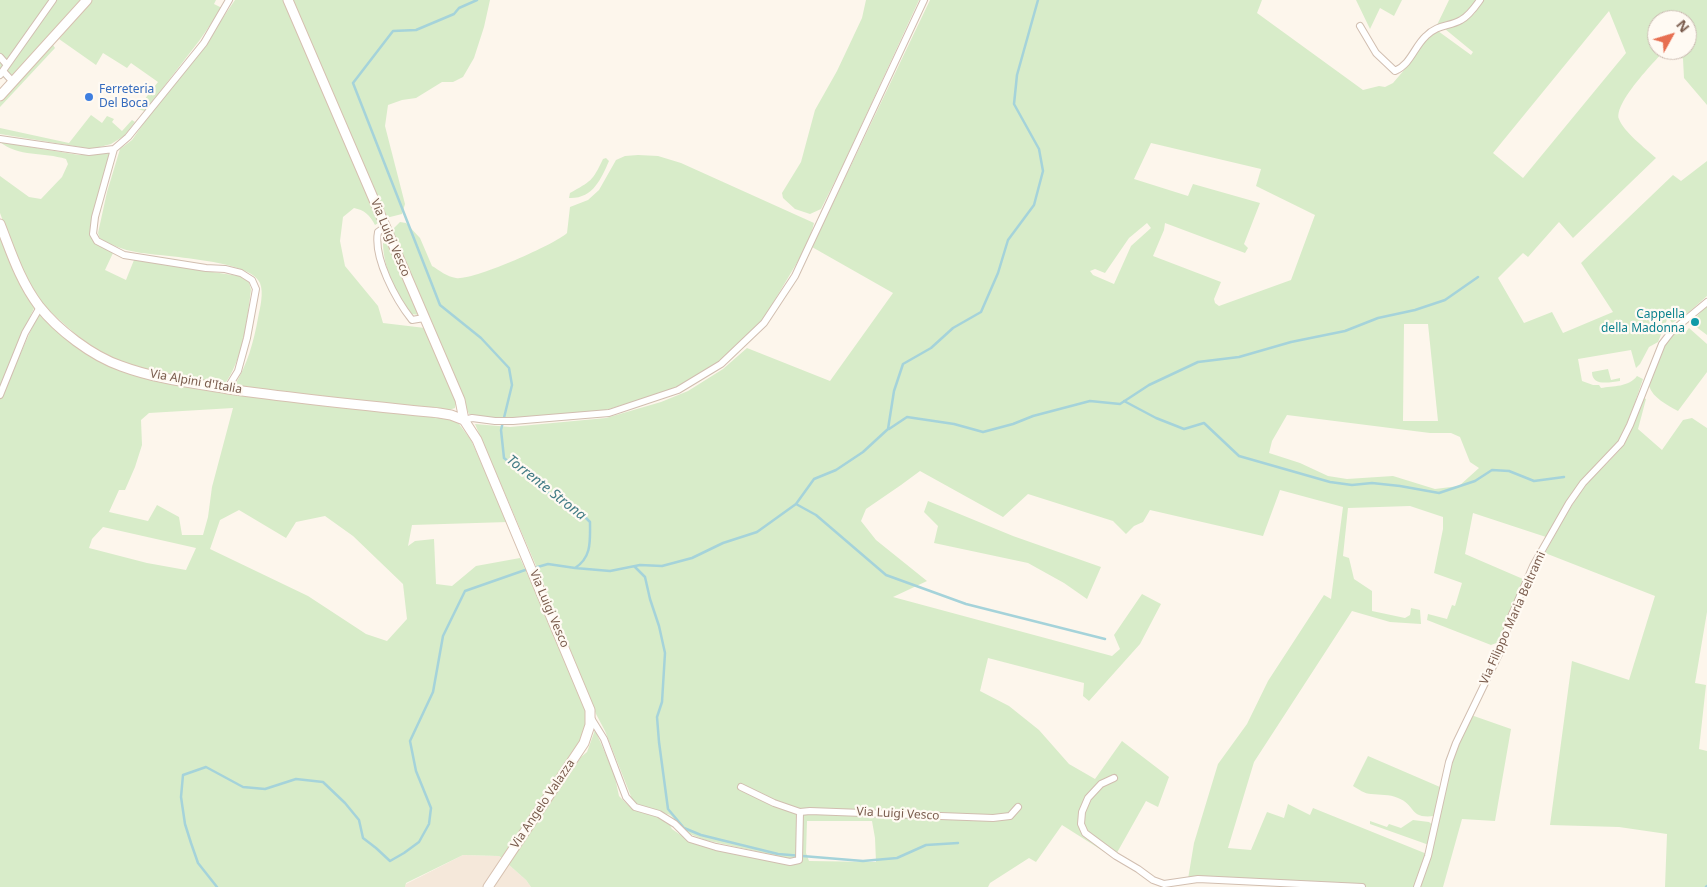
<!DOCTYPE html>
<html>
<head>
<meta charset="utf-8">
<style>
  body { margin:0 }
  #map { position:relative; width:1707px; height:887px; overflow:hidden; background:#fdf6ec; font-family:"Noto Sans",sans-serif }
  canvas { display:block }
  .north { position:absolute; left:1647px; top:10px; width:50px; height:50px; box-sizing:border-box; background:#fffaf3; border:1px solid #cabbb1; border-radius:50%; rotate:51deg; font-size:14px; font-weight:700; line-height:20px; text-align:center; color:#7a5c4d }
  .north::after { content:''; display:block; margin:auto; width:18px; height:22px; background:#e76f51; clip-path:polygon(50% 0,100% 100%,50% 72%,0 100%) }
</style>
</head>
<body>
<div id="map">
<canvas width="1707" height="887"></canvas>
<div class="north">N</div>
</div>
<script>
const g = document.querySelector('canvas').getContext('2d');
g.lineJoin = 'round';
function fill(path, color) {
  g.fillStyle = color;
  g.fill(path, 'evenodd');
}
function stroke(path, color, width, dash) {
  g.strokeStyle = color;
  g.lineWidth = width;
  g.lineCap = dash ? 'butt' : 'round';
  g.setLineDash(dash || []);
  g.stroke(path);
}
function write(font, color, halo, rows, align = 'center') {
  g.font = font + ' "Noto Sans",sans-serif';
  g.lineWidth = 4.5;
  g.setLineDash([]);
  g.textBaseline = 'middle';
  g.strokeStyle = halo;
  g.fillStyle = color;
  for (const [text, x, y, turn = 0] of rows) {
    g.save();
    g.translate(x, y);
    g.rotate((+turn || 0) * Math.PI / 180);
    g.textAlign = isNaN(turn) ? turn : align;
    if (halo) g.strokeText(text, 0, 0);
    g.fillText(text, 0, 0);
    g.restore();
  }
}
fill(new Path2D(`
  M463 855 499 856 526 880 531 887H405L406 884Z`), '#f5e8da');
fill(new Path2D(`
  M0 0H49L0 69Z
  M57 0H80L13 76 7 71Z
  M91 0H216L214 4 222 8 199 41 145 111 137 109 158 82 131 63 127 68 103 53 96 65 59 39Z
  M235 0H284L380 222 375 225C370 215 364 210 354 208L343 217 340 241 345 266 378 306 383 323 425 328 455 398 456 403 455 408 449 410 234 386C247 366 254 341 258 318 260 308 264 293 260 283 250 259 161 257 136 252 123 250 112 245 100 239L98 233 107 192 120 149 132 140 153 110 196 57Z
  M293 0H490L484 27 474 58 463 77 453 82H442L416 98 402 100 388 105 385 126 405 204 402 214 386 218Z
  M866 0H919L844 163 821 209 810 214 795 209 783 198 782 193 801 162 815 110 837 71 862 18Z
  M930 0H1262L1257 13 1363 90 1379 86 1385 87 1393 83 1411 62 1427 38 1433 32 1438 31 1471 55 1473 52 1445 29 1462 23 1474 14 1484 0H1707V105L1684 78 1683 59 1676 50H1687V20H1657V50H1665C1654 62 1614 103 1619 119 1623 131 1646 149 1656 158L1573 238 1559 222 1528 257 1523 253 1498 278 1524 323 1552 312 1563 333 1613 312 1581 263 1673 175 1681 181 1707 161V296L1689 312 1672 323 1668 317 1658 342 1649 347 1640 364 1636 368 1631 350 1578 359 1582 381 1593 385H1599L1601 388C1613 386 1629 387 1637 376L1643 379 1630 417 1619 441 1579 484 1546 537 1473 513 1465 554 1523 579 1499 642 1491 645 1427 620 1428 614 1447 619 1452 605 1455 606 1462 583 1434 573 1443 529V517L1410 506 1348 508 1343 556 1349 558 1354 579 1372 591V611L1405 618 1410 615 1411 608 1420 610 1421 624 1390 622 1352 611 1254 762 1228 848 1251 850 1267 812 1284 818 1288 804 1310 815 1313 808 1427 854 1415 887H1369L1188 879 1194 843 1218 764 1247 724 1268 681 1324 595 1331 599 1343 507 1280 490 1263 536 1150 510 1143 522 1134 526 1126 534 1113 521 1028 494 1003 517 920 471 901 485 866 509 861 521 876 540 927 581 893 597 1112 656 1120 649 1114 635 1142 594 1161 604 1140 644 1089 701 1083 696 1084 683 988 658 980 691 1009 706 1039 730 1069 764 1095 779 1122 741 1169 777 1158 807 1146 801 1114 858 1062 825 1036 862 1029 858 990 883 988 887H531L526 880 508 864 581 757 587 752 595 730 614 773 619 796 631 808 661 818 669 823 672 829 692 843 792 865 797 863 796 860 705 840 690 834 670 815 636 804 632 799 605 731 596 714 543 582 475 424 510 427 606 418 661 402 688 391 723 369 747 348 830 381 893 293 812 247ZM1609 11 1626 53 1523 178 1493 153ZM1151 143 1261 169 1256 186 1315 215 1291 280 1219 306 1215 303 1214 299 1221 282 1153 256 1164 230 1165 223 1245 253 1248 248 1244 244 1260 203 1193 184 1188 196 1134 179ZM1147 223 1151 228 1131 246 1114 284 1093 275 1090 271 1095 269 1105 273 1129 238ZM1404 324H1428L1438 421H1403ZM1287 415 1430 433H1451L1460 437 1470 462 1479 468 1459 486 1435 489 1393 476 1347 479 1328 476 1300 463 1269 453 1272 441ZM807 821H872L875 838 876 862 809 861 806 853Z
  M1356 0H1402L1394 16 1380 8 1370 29Z
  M1449 0H1477L1460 18 1437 25Z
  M53 45 55 48 0 107V102Z
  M91 115 102 123 107 116 114 119 112 122 122 131 132 120 135 122 124 136 111 144 92 149 0 134V128L69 143Z
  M0 142 79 155 111 153 98 195 91 238 113 253 105 270 126 280 134 260 239 276 249 282 251 290C247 320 243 360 224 385L148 374 92 349 44 306 20 267 0 213V176L29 197 41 199 62 177 68 164 66 159C44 152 18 157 0 142Z
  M638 155 658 156 681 163 814 223 810 238 798 261 761 323 722 360 677 388 606 410 512 419 490 418 469 414 392 236 394 228 400 222 406 223 420 238 432 266C439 270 447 277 456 278 472 281 554 245 567 233L570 207 588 200 599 190 616 160 625 156Z
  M606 158 609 161C601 179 593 199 569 198L570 193C591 181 592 182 603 159Z
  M0 236 14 273 35 306 11 358 19 357 40 310 113 367 136 376 232 394 442 417 456 420 471 440 508 522 412 525 408 546 415 541 434 539 436 584 452 586 476 566 520 558 582 694C590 716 586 731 576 751L503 859 499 856 463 855 406 883 405 887H0ZM233 408 212 487 208 517 203 535H182L179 517 157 505 148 521 109 512 119 490H125L135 467 142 445 141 420 149 413ZM239 510 286 538 296 522 325 516 353 536 403 584 407 619 387 641 366 634 308 596 210 549 220 520ZM103 527 196 548 186 570 147 563 89 548 92 539Z
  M387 238 420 315 411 314C395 293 382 265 383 239Z
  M1707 305V335L1691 323Z
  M1689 328 1707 344V372L1678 411C1667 405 1653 398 1649 386 1655 369 1663 336 1680 329L1685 333Z
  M1608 369 1611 380 1620 378V381C1610 382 1592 387 1592 372Z
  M1644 398 1646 399 1638 429 1662 450 1683 420 1692 418 1707 428V612L1695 683 1706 685 1699 749 1707 751V887H1665L1667 834 1619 827 1550 825 1572 661 1629 680 1655 596 1545 553C1558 530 1570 505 1587 484 1598 470 1614 459 1624 444 1634 428 1636 412 1644 398Z
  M928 501 1013 536 1101 567 1087 599 1064 583 1028 563 934 543 938 526 924 512Z
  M1471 715 1511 729 1495 821 1462 819 1443 887H1421L1430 855 1451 764Z
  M1368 756 1440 787 1434 816C1409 819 1416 805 1398 798 1389 794 1380 795 1371 794 1365 794 1358 789 1353 786Z
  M1413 820 1429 822 1434 826 1429 845 1370 824V821L1387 827 1389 824 1401 828Z`), '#d8ecc9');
stroke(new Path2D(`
  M477 0 459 8 454 14 416 30 393 31 353 83 440 305 481 338 509 368 512 385 501 430 504 458 547 492 573 505 590 522C590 541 592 557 575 568L548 564 534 568
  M1124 401 1156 418 1184 429 1204 423 1239 456 1330 482 1352 485 1372 483 1400 486 1439 493 1475 481 1492 470 1509 471 1534 481 1564 477
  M889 429 907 417 954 424 983 432 1013 424 1033 416 1090 401 1120 404 1149 385 1198 362 1239 357 1291 342 1345 331 1378 318 1415 310 1445 300 1478 277
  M796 504 816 515 886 575 966 604 1105 639
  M635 567 645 577 650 599 659 626 665 653 662 702 657 717 659 742 668 809 684 828 701 835 778 854 863 861 897 858 926 845 958 843
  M575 568 610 571 640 565 662 566 692 558 723 543 757 532 796 504 814 479 836 470 863 452 888 429 894 391 903 364 931 348 953 328 981 312 998 273 1008 240 1034 205 1043 171 1039 149 1014 104 1017 75 1038 0
  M217 887 198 863 191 843 185 824 181 797 183 775 206 767 243 787 265 789 296 779 323 782 345 803 359 820 363 838 376 848 390 861 404 853 419 842 429 824 431 808 416 771 410 741 433 692 443 636 465 591 528 569
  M1706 887 1707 886`), '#a5d3da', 2.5);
const street = new Path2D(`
  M1360 26 1376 53 1395 71C1411 64 1414 47 1426 36 1438 24 1449 27 1461 20 1469 16 1475 7 1480 0
  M0 57 7 65
  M3 71 13 82
  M0 75 53 0
  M0 139 89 152 114 149 128 137 204 43 229 0
  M114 149 95 217 93 234 97 241 124 255 206 268 225 269 241 273 252 280 256 289 247 338 238 371 227 389
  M385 227 378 232C373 258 396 300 412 320L424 318
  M0 395 25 333 40 307
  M464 420 472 418 495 421H513L609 413 678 390 721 364 764 323 795 276 924 0
  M591 718 604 739 626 797 635 807 659 814 675 824 690 839 716 847 790 862 799 860 800 812 810 811 993 818 1010 816 1018 807
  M1114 778 1101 784 1088 798 1082 812 1081 824 1085 833 1116 856 1138 869 1153 880 1164 884 1198 879 1362 887
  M741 787 774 803 800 812
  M1417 887 1428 856 1449 762 1456 743 1501 650 1510 619 1533 566 1569 503 1583 483 1621 443 1630 425 1662 344 1672 331 1707 302`);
const secondary = new Path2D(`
  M288 0 460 400 464 420 477 440 590 710V725L584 743 488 887
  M0 96 87 0
  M0 224C11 252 20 281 39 306 58 330 92 356 121 366 156 379 192 383 228 389 298 399 369 406 439 413L451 415 464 420`);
stroke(street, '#d1beb0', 8);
stroke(secondary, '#d6c0b0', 11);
stroke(street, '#fff', 6);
stroke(secondary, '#fff', 9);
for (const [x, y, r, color] of [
  [89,97,5,"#3f7fe0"],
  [1695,322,5,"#0f9aa8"]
]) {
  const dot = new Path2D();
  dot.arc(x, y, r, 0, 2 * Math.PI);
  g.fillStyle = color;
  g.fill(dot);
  stroke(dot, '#fffaf3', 2);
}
write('12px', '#366cbe', '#fffaf3', [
  ["Ferreteria",99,90],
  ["Del Boca",99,104]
], 'left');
write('12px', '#7a5c4d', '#fffaf3', [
  ["Via Luigi Vesco",390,238,67],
  ["Via Alpini d'Italia",196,382,10],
  ["Via Luigi Vesco",549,609,67],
  ["Via Filippo Maria Beltrami",1513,618,-66],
  ["Via Angelo Valazza",543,804,-56],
  ["Via Luigi Vesco",898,814,3]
]);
write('12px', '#0d838f', '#fffaf3', [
  ["Cappella",1685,315],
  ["della Madonna",1685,329]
], 'right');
write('italic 14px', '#437c86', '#fffaf3', [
  ["Torrente Strona",546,488,38]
]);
</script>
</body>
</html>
